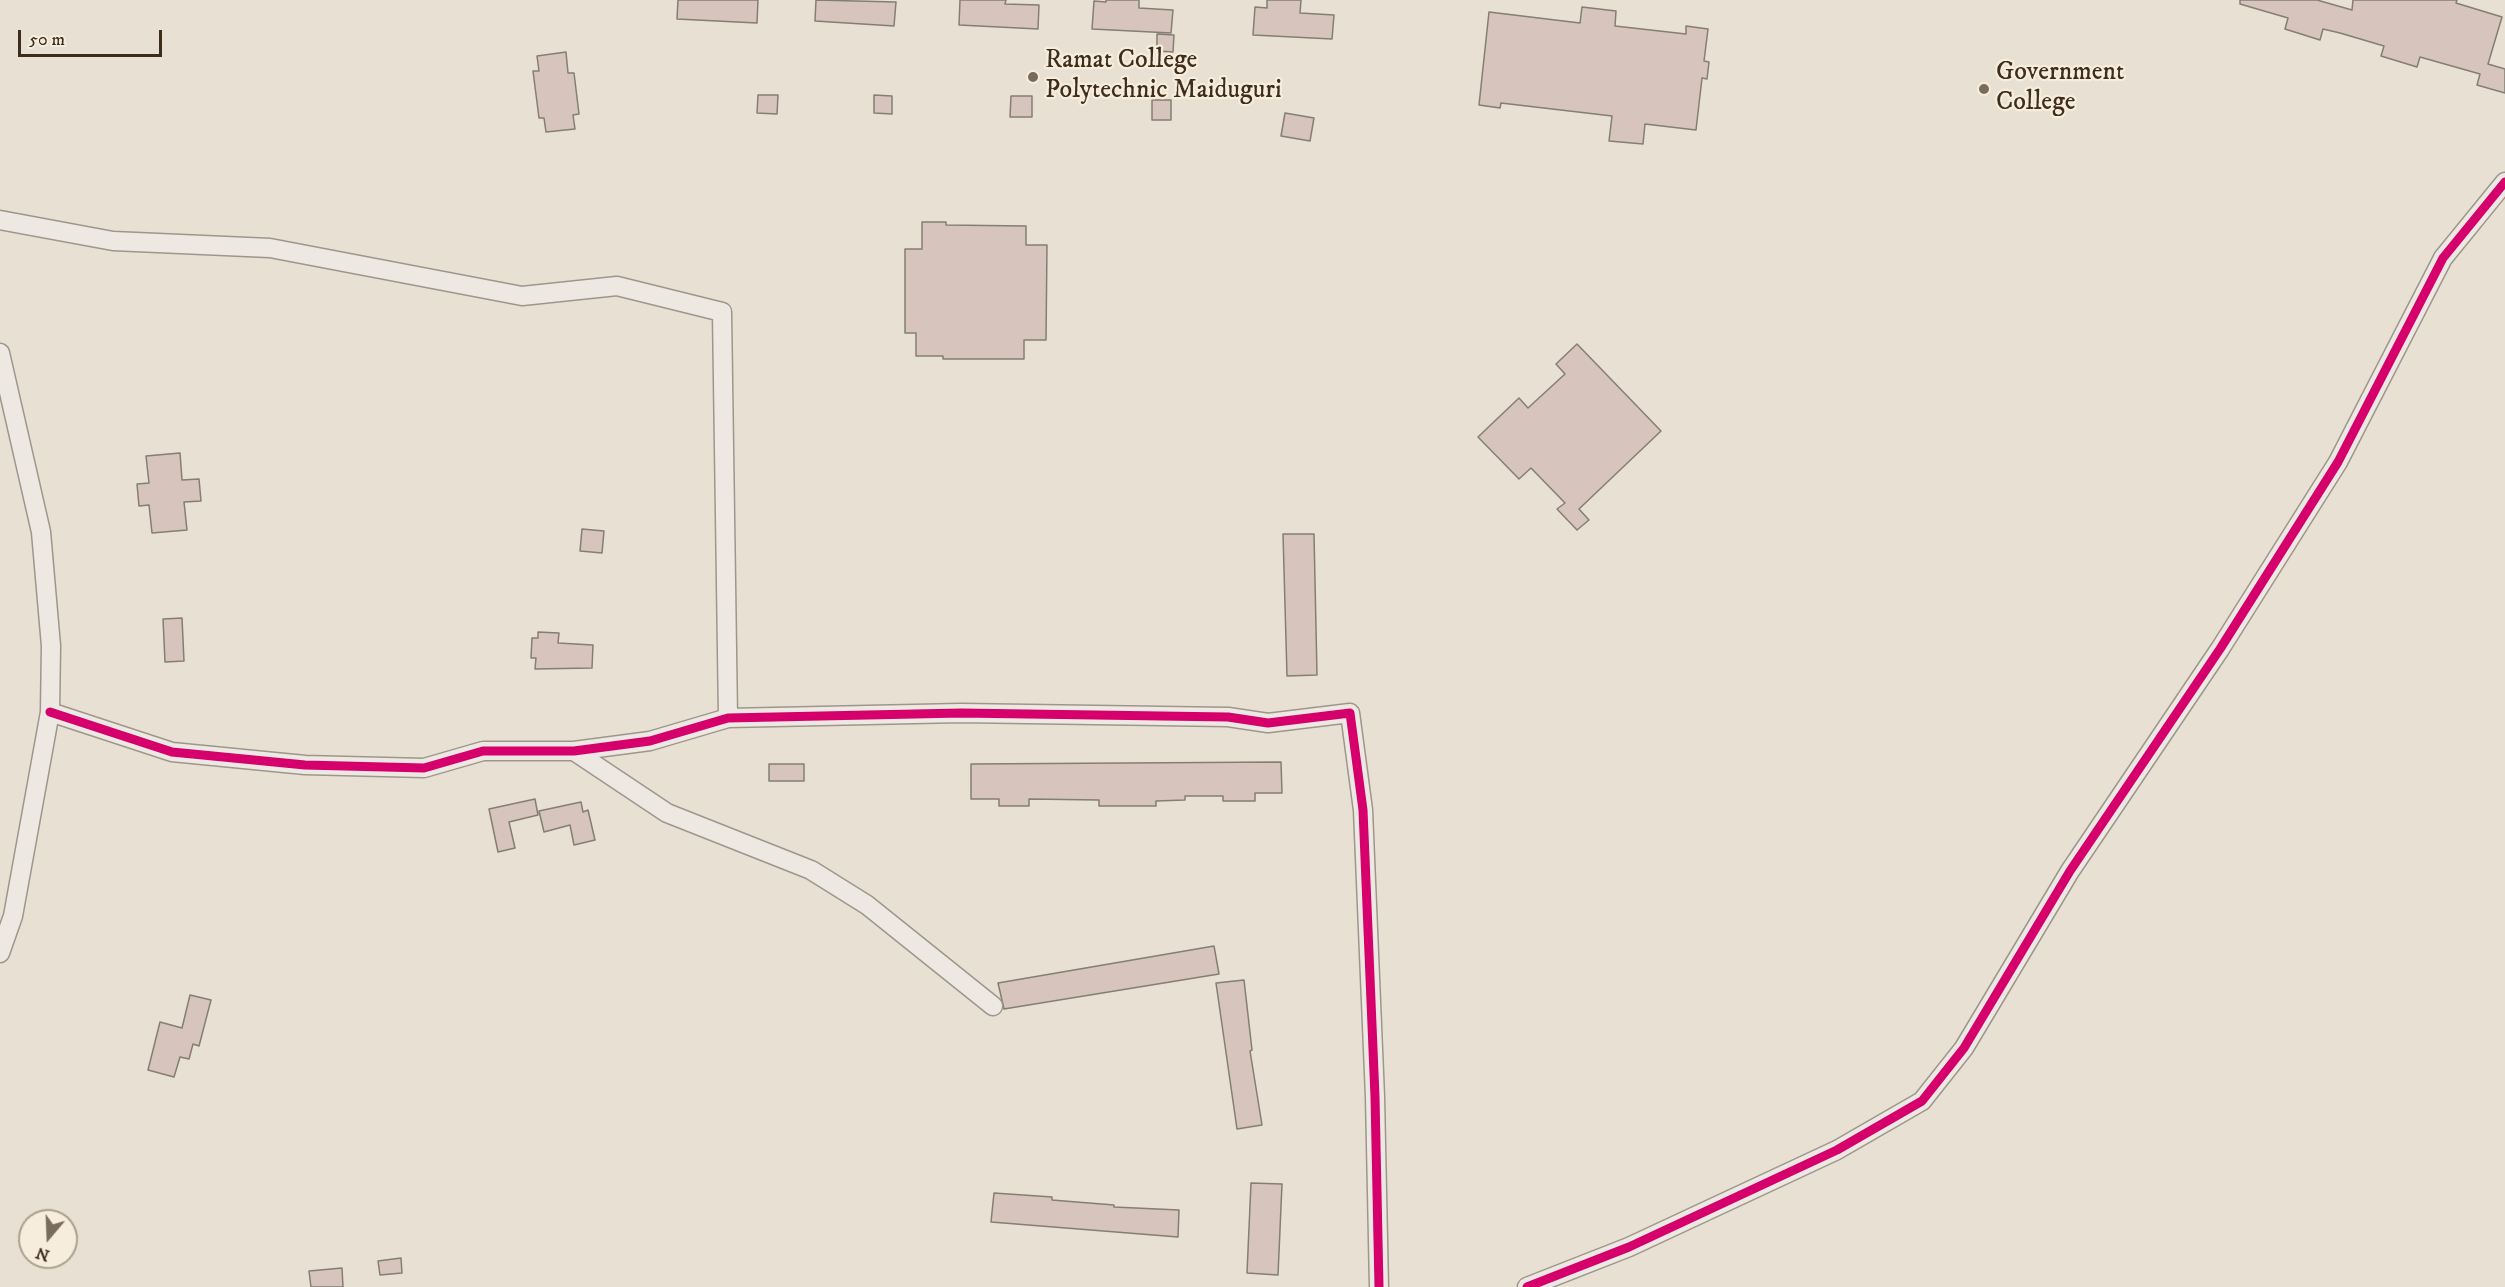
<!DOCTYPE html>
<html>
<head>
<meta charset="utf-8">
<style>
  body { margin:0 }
  #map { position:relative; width:2505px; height:1287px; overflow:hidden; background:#e8e0d3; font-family:"IM FELL DW Pica",serif }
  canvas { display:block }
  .north { position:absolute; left:18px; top:1209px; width:60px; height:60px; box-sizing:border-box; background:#f6eddd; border:2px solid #aca08f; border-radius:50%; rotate:199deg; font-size:16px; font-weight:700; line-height:24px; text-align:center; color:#3e2d1b }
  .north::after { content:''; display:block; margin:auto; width:21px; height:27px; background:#7a6c5b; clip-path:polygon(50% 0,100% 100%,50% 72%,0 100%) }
  .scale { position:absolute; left:18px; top:30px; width:144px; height:27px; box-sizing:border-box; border:3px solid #3e2d1b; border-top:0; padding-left:8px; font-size:18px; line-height:21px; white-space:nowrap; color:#3e2d1b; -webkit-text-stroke:4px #f6eddd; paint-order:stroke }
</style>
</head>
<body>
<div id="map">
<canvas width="2505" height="1287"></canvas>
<div class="north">N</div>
<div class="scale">50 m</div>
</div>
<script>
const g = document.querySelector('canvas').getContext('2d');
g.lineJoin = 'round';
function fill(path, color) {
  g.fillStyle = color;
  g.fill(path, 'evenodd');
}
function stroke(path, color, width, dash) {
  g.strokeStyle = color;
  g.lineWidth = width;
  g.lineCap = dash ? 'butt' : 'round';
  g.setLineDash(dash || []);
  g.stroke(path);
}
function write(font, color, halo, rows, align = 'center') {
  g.font = font + ' "IM FELL DW Pica",serif';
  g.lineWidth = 4.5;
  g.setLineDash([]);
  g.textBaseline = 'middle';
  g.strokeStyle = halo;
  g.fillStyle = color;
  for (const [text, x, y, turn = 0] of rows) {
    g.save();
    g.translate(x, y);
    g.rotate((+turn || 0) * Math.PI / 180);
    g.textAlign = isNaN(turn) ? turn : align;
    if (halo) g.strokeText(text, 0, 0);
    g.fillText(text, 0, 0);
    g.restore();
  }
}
const building = new Path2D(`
  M678 0H758L757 23 677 19Z
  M816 0 896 2 894 26 815 21Z
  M960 0H1006L1005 4 1039 5 1038 29 959 25Z
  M1106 0H1139V8L1173 10 1171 33 1092 29 1094 1 1106 2Z
  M1267 0H1301L1300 13 1334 15 1332 39 1253 35 1255 7 1267 8Z
  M2240 0H2317L2352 10 2353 0H2457L2456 3 2502 17 2488 64 2505 69V93L2477 85 2480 74 2420 57 2417 67 2381 56 2384 46 2340 33 2323 29 2320 40 2285 29 2288 18 2240 4Z
  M1582 7 1616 11 1615 26 1686 34V26L1708 29 1704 61 1709 62 1707 79 1702 78 1696 130 1645 124 1643 144 1609 141 1612 116 1501 103 1500 108 1479 105 1489 12 1580 23Z
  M1157 34 1174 35 1173 52 1157 51Z
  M566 52 568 73H574L579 114 573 115 575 129 546 132 544 118H539L533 71H539L537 56Z
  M758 95H778L777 114 757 113Z
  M874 95 892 96V114L874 113Z
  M1011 96H1032V117H1010Z
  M1152 100H1171V120H1152Z
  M1285 113 1314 118 1310 141 1281 136Z
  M922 222H946V225L1026 226V245H1047L1046 340H1024V359H943V356H916V333H905V249H922Z
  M1577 344 1661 431 1579 509 1589 520 1577 530 1557 509 1565 503 1531 468 1519 479 1478 437 1519 398 1528 408 1565 374 1556 364Z
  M180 453 182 480 199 479 201 501 184 502 187 530 152 533 149 505 139 506 137 484 149 483 146 456Z
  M582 529 604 531 602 553 580 551Z
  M1283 534H1314L1317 675 1287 676Z
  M182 618 184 661 165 662 163 619Z
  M538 632 559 633 558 643 593 645 592 668 535 669 536 658H531L532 638H538Z
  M1281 762 1282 793H1255V801H1223V796H1185V800L1156 801V806H1099V800L1029 799V806H999V799H971V764Z
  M769 764H804V781H769Z
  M535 799 538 815 509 822 515 848 498 852 489 809Z
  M581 802 583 812 588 810 595 840 574 845 570 825 544 832 539 811Z
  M1214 946 1219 974 1004 1009 998 983Z
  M1244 980 1252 1050 1250 1051 1262 1125 1237 1129 1216 983Z
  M190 995 211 1000 199 1046 193 1044 189 1059 180 1057 174 1077 148 1070 160 1022 182 1028Z
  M1251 1183 1282 1184 1278 1275 1247 1273Z
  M994 1193 1052 1197V1200L1114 1205V1207L1179 1210 1178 1237 991 1222Z
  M401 1258 402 1273 380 1275 378 1261Z
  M342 1268 343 1287H311L309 1271Z`);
fill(building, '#d6c4bd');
stroke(building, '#847e74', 1.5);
const minor = new Path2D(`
  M0 220 113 241 270 248 522 296 617 286 722 312 728 718
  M0 353 41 532 51 646 50 712 13 916 0 953
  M50 712 172 752 305 765 424 768 483 751H574L650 741 728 718 961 713 1228 717 1268 723 1350 713 1363 810 1375 1097 1379 1287
  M574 751 667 813 811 870 867 905 993 1006
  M1527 1287 1629 1247 1837 1150 1922 1101 1964 1048 2070 871 2220 649 2338 462 2443 258 2505 182`);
stroke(minor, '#9d968d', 21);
stroke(minor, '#ede9e2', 18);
stroke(new Path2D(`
  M50 712 172 752 305 765 424 768 483 751H574L650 741 728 718 961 713 1228 717 1268 723 1350 713 1363 810 1375 1097 1379 1287
  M1527 1287 1629 1247 1837 1150 1922 1101 1964 1048 2070 871 2220 649 2338 462 2443 258 2505 182`), '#d6006c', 9);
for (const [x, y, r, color] of [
  [1033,77,6,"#7a6c5b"],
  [1984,89,6,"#7a6c5b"]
]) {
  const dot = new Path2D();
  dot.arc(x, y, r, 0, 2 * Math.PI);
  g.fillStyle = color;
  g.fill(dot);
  stroke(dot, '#f6eddd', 2);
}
write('26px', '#3e2d1b', '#f6eddd', [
  ["Ramat College",1045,62],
  ["Polytechnic Maiduguri",1045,92],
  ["Government",1996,74],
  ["College",1996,104]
], 'left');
</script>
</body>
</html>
